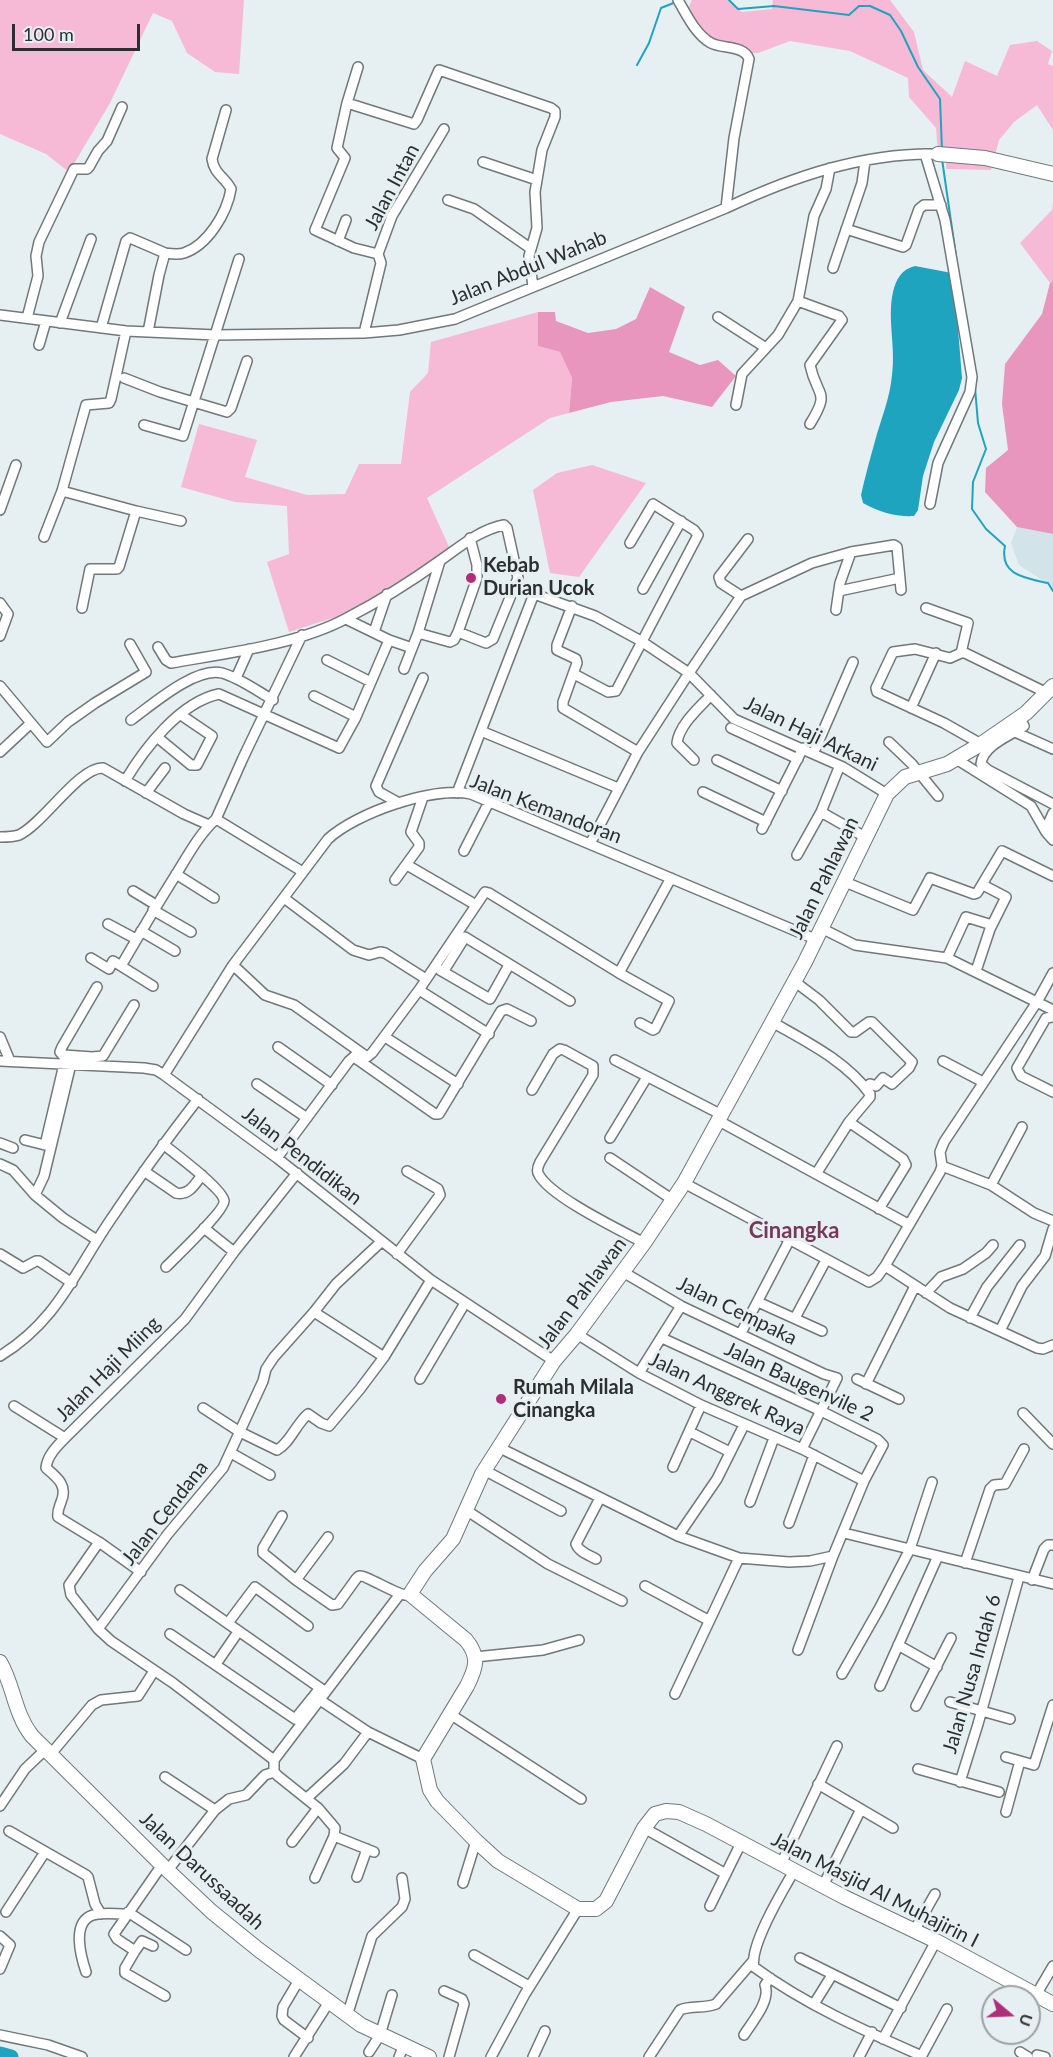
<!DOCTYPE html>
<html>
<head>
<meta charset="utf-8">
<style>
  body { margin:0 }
  #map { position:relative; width:1053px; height:2057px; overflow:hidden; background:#e6eff2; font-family:Lato,sans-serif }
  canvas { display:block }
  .north { position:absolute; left:981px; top:1985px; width:60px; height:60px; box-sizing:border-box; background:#e6eff2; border:2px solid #9ca2a4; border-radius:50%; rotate:109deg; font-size:16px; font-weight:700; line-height:24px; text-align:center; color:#2c2f30 }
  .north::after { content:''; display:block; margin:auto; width:21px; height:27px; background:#af2e7a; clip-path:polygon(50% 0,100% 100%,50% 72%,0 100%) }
  .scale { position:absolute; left:12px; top:24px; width:128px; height:27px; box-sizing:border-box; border:3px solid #2c2f30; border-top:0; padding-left:8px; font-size:18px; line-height:21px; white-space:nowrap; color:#2c2f30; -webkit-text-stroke:4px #e6eff2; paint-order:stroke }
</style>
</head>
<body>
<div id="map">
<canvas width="1053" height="2057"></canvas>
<div class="north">U</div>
<div class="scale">100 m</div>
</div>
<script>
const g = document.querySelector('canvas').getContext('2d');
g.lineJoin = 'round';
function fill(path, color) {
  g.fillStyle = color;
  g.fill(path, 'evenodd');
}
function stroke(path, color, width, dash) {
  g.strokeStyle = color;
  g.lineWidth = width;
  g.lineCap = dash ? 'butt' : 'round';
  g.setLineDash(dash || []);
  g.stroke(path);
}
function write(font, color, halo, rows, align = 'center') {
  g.font = font + ' Lato,sans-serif';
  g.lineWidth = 6;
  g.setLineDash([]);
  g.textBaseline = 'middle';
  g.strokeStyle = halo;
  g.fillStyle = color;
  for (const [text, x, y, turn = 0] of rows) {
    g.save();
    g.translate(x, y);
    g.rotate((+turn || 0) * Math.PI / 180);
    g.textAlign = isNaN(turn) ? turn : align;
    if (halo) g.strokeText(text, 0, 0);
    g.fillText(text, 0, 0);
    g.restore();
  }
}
fill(new Path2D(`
  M1017 527 1053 534V587L1019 565 1011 543Z`), '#d2e4e9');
fill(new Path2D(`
  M0 0H244L239 74 215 72 187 53 172 21 153 13 110 103 69 172 46 154 0 134Z
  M692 0H728L742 12 772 9 773 0H890L914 32 923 70 952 97 965 61 997 76 1010 45 1037 41 1052 51 1048 64 1053 66V130L1037 105 1014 122 999 140 991 170 946 169 947 153H938L936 128 909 97 908 78 850 51 790 41 758 53 732 54 708 47 686 13Z
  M1053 203V281L1050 283 1020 243 1052 210Z
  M538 312V346L560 352 572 378 569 413 550 418 427 498 450 549 348 613 289 632 267 562 289 554 287 506 235 502 181 487 199 424 257 440 245 477 307 495 345 494 359 464H401L410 392 428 373 431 342Z
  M592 465 646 483 579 577 550 573 533 490 557 473Z`), '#f6b9d6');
fill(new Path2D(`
  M1053 281V534L1017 527 985 492 986 468 1008 450 1002 404 1005 364 1042 314 1050 283Z
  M650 287 685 307 669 352 700 365 718 360 736 376 712 407 663 396 611 402 569 413 572 378 560 352 538 346V312H555L556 321 588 333 616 329 636 319Z`), '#e996bf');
fill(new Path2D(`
  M915 266 952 273 954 279 962 378 959 390 934 442 923 476 918 510 914 516C896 517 879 512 863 503L861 495C865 477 870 459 875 441 881 419 890 398 892 375 896 347 887 319 893 292 896 279 902 269 915 266Z`), '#1fa4bf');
stroke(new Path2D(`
  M729 0 738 9 774 6 849 15 859 6H870L890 15 901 31 918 67 940 99 942 150
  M637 65 649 43 661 8 676 2
  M942 159 957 263
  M975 388 978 423 986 449 973 482 972 509 986 529 1005 546C999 575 1025 578 1048 583L1053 591`), '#1fa4bf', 2);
stroke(new Path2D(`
  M0 2054 11 2057`), '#1fa4bf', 15);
const street = new Path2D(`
  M678 0C686 14 696 35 711 43 722 49 744 45 749 59L734 138 726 208
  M347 103 358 67
  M925 154 945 220 972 377 970 392 938 463 930 504
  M483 162 537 180
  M448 200 474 209 530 248
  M846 229 903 247 906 245 919 209 924 205H941
  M338 241 346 220
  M378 254 354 248 315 230 345 158 337 148 347 103 414 124 417 120 439 70 551 108 555 111V117L542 150 535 192 537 228 529 256 533 287
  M833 268 862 183 865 161
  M798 301 839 316 842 320 810 365C817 398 831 390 810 424
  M0 315 126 331 216 335 364 333 399 330 455 319 726 208C792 177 864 152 938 154
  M718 317 766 348
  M27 318 38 276 36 256 39 242 74 169H87L89 167 98 151 107 141 122 107
  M60 323 91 239
  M101 328 126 241 130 238 165 253
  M148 332 159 275 165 253C172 254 178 255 184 253 208 245 227 213 231 189 225 177 214 174 212 159L226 110
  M364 333 381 263 378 254 392 216 444 129
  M39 345 46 321
  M124 378 160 392 227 412 231 408 247 361
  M736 405 742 374 778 335 798 301 814 216 826 189 830 168
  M144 425 183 436 239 259
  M62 491 136 511 119 567 117 569H90L82 608
  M0 510 16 465
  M136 511 181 521
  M44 537 62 491 86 405 109 403 111 399 126 331
  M643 589 681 521
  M839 591 900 578
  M741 596 721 583 719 577 748 539
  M0 603 8 614 0 636
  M572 606 557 645V650L576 659 577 663 563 702V708L638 752
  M926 608 968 623 961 653
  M836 610 840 583 851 552
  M346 619 389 640 412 648
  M374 632 387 594
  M418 633 450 642 454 640 458 632 477 578V565L470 538
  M158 647 166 660 171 663C227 653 297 645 347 618 378 602 413 580 441 560 461 546 479 530 504 525L507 528 518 578 493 639 486 643 458 632
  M327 660 371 682
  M404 669 418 633 440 561
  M574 674 608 692 616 691 698 535 694 530 653 504 630 543
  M236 678 249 649
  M0 686 47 742 68 722 95 703 146 672 130 644
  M314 696 356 717
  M911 708 936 653
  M1019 718 1024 726C1010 736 983 745 981 764L988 770 1053 804
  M131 720C153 704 195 667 222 673 240 678 257 691 273 700
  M731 728 798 759
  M481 731 618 788
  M1015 732 1053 749
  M157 737 191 765H197L212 736 181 715
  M889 742 912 764 938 796
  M981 744 944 723 877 692 876 688 893 652 915 649 950 658 961 653H965L1047 693
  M0 752 30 724
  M814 752 853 662
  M956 759 1031 806 1046 832 1053 840
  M694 760 677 743C679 725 699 708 711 695
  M717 760 782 791
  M125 781C144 749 180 702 219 694L339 748 356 717 389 640
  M703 792 766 822
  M146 793 165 768
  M457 793 532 599 534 595H537L595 616 641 641 689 673 734 719 843 767 887 794
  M399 803 379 792 376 786 423 678
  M821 812 865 837
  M1053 813 1048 824 1053 829
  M216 819 303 872
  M762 829 803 748
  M0 837C6 837 13 837 19 835 43 824 79 767 103 768L184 814 209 825
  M590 844 638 752 689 673 741 596 812 563 851 552 894 545 897 547 901 590
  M464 851 489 802
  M797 855 821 812 838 770
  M407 865 476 905
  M176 874 214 898
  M395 880 419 847V843L411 832 423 797
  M845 882 913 910 930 878 974 894 977 893 1002 851 1053 876
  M133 891 156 905
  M284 898 353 950 369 955 380 952 385 953 426 979
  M153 910 191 932
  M108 924 136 939
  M821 928 855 945 947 958 1053 1010
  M141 931 175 951
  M91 958 109 969 113 961 153 986
  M947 958 966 917 992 925
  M233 965 265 995 294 1005 367 1057 372 1053 419 990 485 892 489 893 619 973 671 878
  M121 966C139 935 158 903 177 873 188 855 200 833 216 819L243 758 302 635
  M440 970 490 999 509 965
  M976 971 990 929 1006 897 983 885
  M443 972 465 937 570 1001
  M619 973 669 1001 655 1029 653 1030 640 1023
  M794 981 819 1000 851 1032H855L869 1022H872L912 1062 909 1068 892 1084 883 1078 876 1086 870 1084 865 1088
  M419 990 489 1034
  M1053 1017 1046 1018 1017 1068 1021 1076 1053 1092
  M772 1022C807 1042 846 1061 870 1094V1097L849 1122 903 1159 906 1165 879 1209
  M0 1037 10 1061
  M385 1037 458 1084
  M278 1047 332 1085
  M64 1055 92 1057 103 1056 134 1005
  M354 1057 435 1114H439L501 1011 507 1009 531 1021
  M66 1059 60 1052 62 1047 97 987
  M615 1060 722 1115
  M0 1061 144 1068 156 1070 164 1075 277 1158 431 1280 554 1361
  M943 1061 983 1082
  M71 1064 44 1176 35 1195 63 1218 97 1240
  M164 1075 233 965 328 839C356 813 433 786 471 794L815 939
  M257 1084 307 1118
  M532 1090 553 1054 560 1049 564 1050 593 1066V1075L540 1162C538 1166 536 1171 539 1175 551 1197 620 1230 644 1243
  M719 1121 908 1224
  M610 1138 647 1077
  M25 1140 45 1145 64 1064
  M0 1143 13 1148
  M163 1144C173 1152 224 1190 224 1201 225 1210 175 1258 166 1267
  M277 1158 349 1061 358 1053
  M610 1158 673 1200
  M0 1164 13 1170 35 1195
  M942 1166 940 1152 944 1142 1037 1002 1053 973
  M144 1171 176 1193C189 1196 195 1184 202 1175
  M816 1174 849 1122
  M684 1183 869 1282 877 1277 885 1266 940 1172 942 1166 991 1185 1034 1213 1053 1221
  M991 1185 1022 1127
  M204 1228 234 1252
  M0 1254 23 1268 36 1261H39L72 1283
  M397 1254 440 1195 438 1189 407 1171
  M885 1266 950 1308 1037 1348 1043 1349 1053 1345
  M623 1272 681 1306 824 1374 837 1378 802 1449
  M926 1293 941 1277 963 1269 986 1253 993 1245
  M758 1302 822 1331
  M314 1312 384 1357
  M795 1318 826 1260
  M970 1318 987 1287 1020 1245
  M1000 1331 1022 1286 1045 1256 1053 1229
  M741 1333 790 1239
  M577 1334 639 1373 701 1405 802 1449 864 1481
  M662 1338 821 1411 877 1439 883 1445 864 1481 833 1556 798 1650
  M0 1356C56 1322 74 1274 109 1222 137 1180 167 1139 198 1099
  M639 1373 681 1306
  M420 1379 465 1303
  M857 1379 899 1399
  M866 1384 915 1286
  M14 1406 65 1438
  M203 1408 240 1432 277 1450C290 1443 296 1424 308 1414L321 1423 329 1426 360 1389 384 1357 431 1280
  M1023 1413 1053 1444
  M690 1432 730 1452
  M498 1447 678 1536 739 1558 789 1562 810 1561 833 1556
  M231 1453 270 1475
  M673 1467 701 1405
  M484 1470 561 1511
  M750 1502 774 1438
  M466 1510 548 1564 622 1601
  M282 1516 263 1548V1553L296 1580 332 1605 338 1604 356 1579C357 1578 358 1576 360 1576 365 1575 394 1593 405 1595
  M789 1523 814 1455
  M844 1533 1053 1584
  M678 1536 717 1479 744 1425
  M596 1559C589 1555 579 1552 576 1544L600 1498
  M965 1563 990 1489 994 1485 1005 1484 1024 1449
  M141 1572 99 1542 58 1517C57 1511 59 1508 61 1502 68 1486 58 1478 46 1468 47 1456 57 1446 65 1438L185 1319 234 1252 297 1173
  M296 1580 328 1537
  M1032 1580 1044 1549 1048 1545H1053
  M645 1586 708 1620
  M180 1590 323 1690
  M228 1623 255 1587 308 1626
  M98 1629 71 1595 69 1585 99 1542
  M170 1634 295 1719 320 1688
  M898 1645 937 1667
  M475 1657 543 1650 579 1640
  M216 1664 238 1632
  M842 1674 879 1609 910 1549 932 1482
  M880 1686 938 1556
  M675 1694 739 1558
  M320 1700 368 1732 423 1759
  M950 1702 1010 1719
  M916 1706 951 1638
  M450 1714 581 1799
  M50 1755 92 1705 101 1700 138 1696 154 1671
  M1006 1757 1020 1761
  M274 1760 173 1683 111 1641 98 1629 167 1535 223 1468 263 1381 266 1369 274 1357 314 1312 336 1284 382 1241
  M918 1769 999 1792
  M165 1777 215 1810 168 1870
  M960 1782 978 1724 1019 1577
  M818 1784 893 1828
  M307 1798 344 1764 368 1732
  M0 1806 25 1769 45 1750
  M215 1810 229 1799 246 1795 265 1775 274 1772
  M1006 1812 1020 1761 1034 1765 1053 1705
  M644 1828 726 1874
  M9 1831 86 1875 88 1877 95 1904 101 1914
  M334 1836 374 1852
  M292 1842 318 1808
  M781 1864 837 1746
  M162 1865 114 1934 117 1939 135 1951 125 1968V1973L165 1996
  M794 1871C783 1890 749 1946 754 1967 804 2004 865 2031 922 2056
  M357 1877 367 1849
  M315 1878 334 1836 335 1828 318 1808 278 1776 274 1772V1760L400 1594
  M463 1883 476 1841
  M823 1886 861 1809
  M710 1906 741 1843
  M6 1912 45 1852
  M128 1912 186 1950
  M914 1931 935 1894
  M0 1936 10 1945 0 1969
  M135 1951 142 1941 153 1946
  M474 1955 529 1986
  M800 1958 901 2008
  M86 1972C81 1957 71 1922 93 1915 103 1912 115 1914 126 1914
  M299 1980 283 2007 282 2016 284 2020 308 2038
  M444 1991 462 1999 464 2004 449 2057
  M1036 1995 1053 1966
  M814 2004 832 1975
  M347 2016 372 1936 402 1907 405 1899 402 1878
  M0 2035 48 2045 82 2057
  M744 2035C752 2022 771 2001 765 1985L770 1978
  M883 2039 936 1941
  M369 2052 380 2035 392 1995
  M1020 2052 1028 2057
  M1037 2055 1045 2057
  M294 2057 329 2002
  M399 2057 404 2045
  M491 2057 525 1994 578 1909
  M533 2057 545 2031
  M649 2057 680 2010C691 2005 704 2009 716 2004L753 1961
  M859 2057 872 2032
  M921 2057 947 2009`);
const secondary = new Path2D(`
  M938 154 985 158 1053 174
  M1053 686 1026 713 981 744 947 764 905 777 887 794 805 962 684 1183 644 1243 577 1334 554 1361 482 1474 453 1539 425 1571 410 1594 466 1640C480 1657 476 1668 467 1686L423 1759 430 1790 437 1801 476 1841 498 1861 578 1909H596L606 1901 644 1828 655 1814 666 1811 679 1812 706 1824 844 1897 936 1941 1053 2004
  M0 1662C14 1686 14 1713 32 1736L162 1865 212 1912 259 1950 361 2025 429 2057`);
stroke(street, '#70787a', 12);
stroke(secondary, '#70787a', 16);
stroke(street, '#fff', 9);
stroke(secondary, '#fff', 14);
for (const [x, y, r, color] of [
  [471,578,6,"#af2e7a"],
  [501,1399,6,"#af2e7a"]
]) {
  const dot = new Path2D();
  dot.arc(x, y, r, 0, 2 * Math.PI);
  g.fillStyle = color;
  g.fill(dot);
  stroke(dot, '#e6eff2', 2);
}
write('20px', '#2c2f30', '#e6eff2', [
  ["Jalan Intan",392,187,-62],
  ["Jalan Abdul Wahab",528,268,-22],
  ["Jalan Haji Arkani",811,734,26],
  ["Jalan Kemandoran",546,809,21],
  ["Jalan Pahlawan",824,878,-64],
  ["Jalan Pendidikan",302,1156,38],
  ["Jalan Pahlawan",582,1293,-53],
  ["Jalan Cempaka",737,1311,26],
  ["Jalan Haji Miing",108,1369,-45],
  ["Jalan Baugenvile 2",799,1382,25],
  ["Jalan Anggrek Raya",727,1394,25],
  ["Jalan Cendana",165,1513,-52],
  ["Jalan Nusa Indah 6",972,1674,-74],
  ["Jalan Darussaadah",202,1871,43],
  ["Jalan Masjid Al Muhajirin I",875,1890,27]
]);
write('bold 20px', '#2c2f30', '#e6eff2', [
  ["Kebab",483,566],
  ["Durian Ucok",483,589],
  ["Rumah Milala",513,1388],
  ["Cinangka",513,1411]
], 'left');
write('bold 22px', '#78385a', '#e6eff2', [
  ["Cinangka",794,1231]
]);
</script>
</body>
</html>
